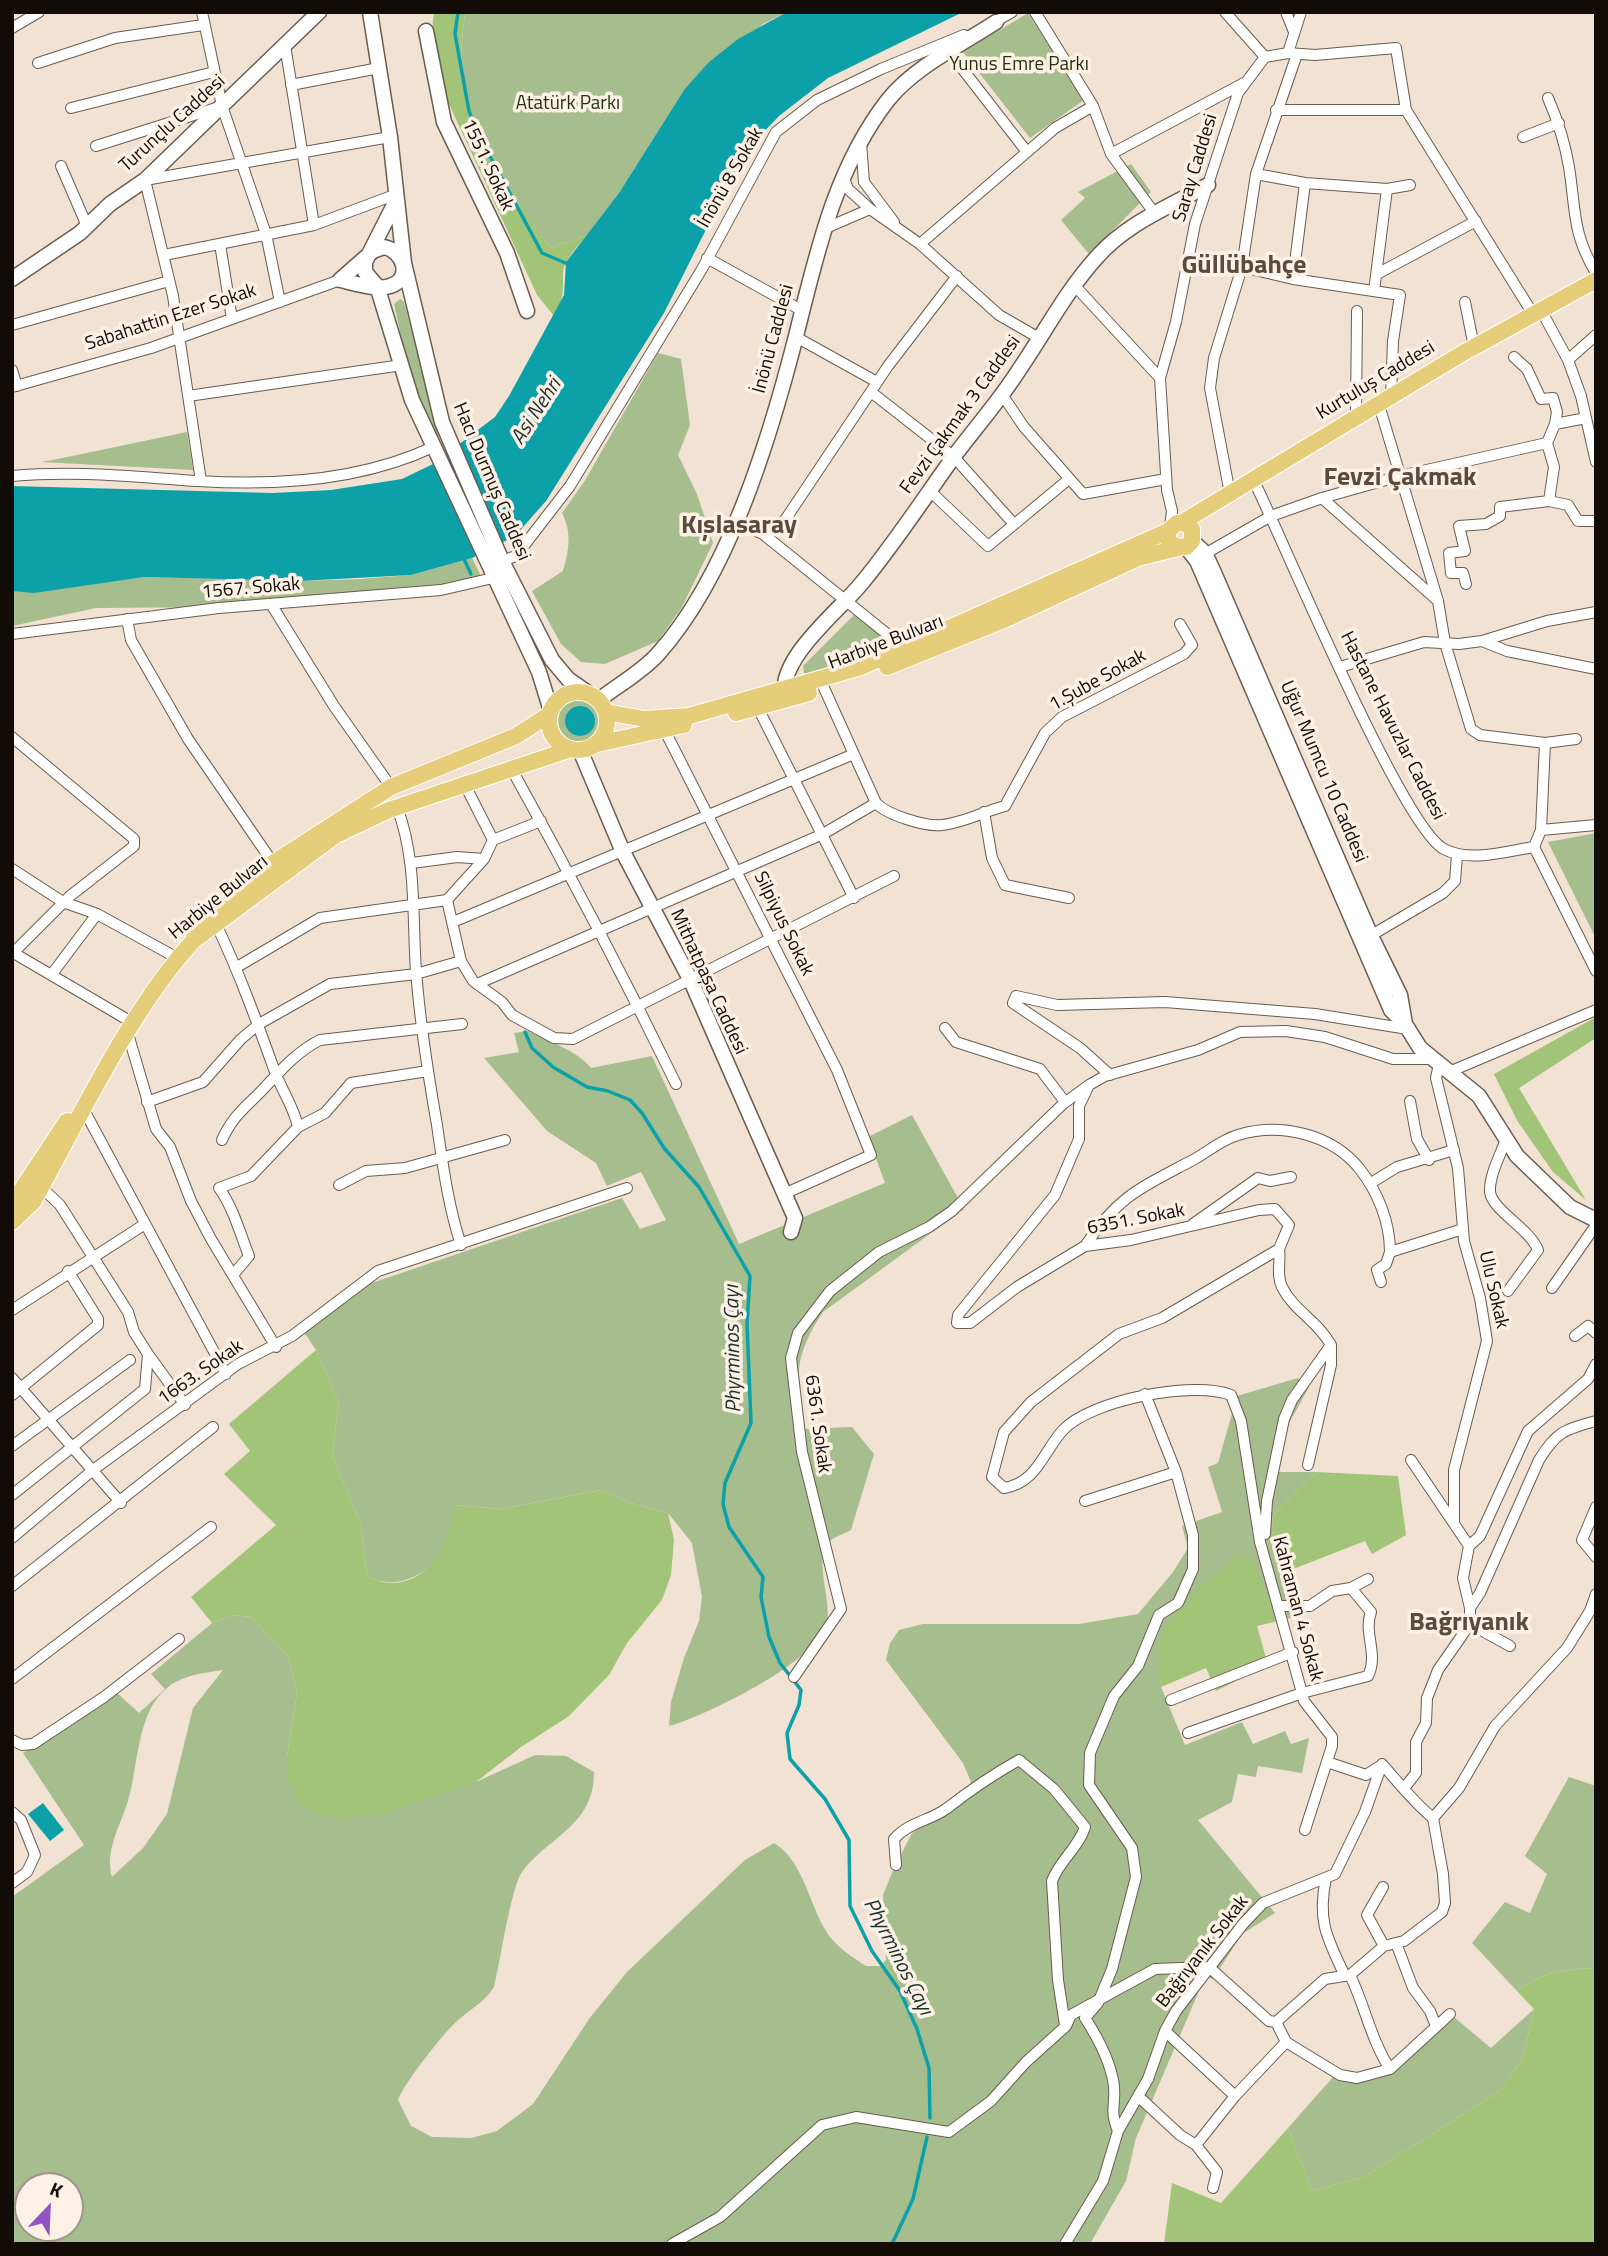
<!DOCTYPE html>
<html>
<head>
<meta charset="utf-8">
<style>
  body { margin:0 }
  #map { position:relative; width:1608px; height:2256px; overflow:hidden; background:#f2e2d3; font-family:"Titillium Web",sans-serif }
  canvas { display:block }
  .frame { position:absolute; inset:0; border:14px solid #110c07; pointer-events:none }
  .north { position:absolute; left:14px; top:2172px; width:70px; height:70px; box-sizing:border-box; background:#fdf0e4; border:2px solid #9f958c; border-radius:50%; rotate:23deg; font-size:19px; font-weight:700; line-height:28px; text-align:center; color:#110c07 }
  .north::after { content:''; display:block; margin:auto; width:24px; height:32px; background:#9353c8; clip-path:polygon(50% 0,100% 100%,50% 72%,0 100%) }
</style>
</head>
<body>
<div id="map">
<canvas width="1608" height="2256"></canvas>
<div class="frame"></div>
<div class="north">K</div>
</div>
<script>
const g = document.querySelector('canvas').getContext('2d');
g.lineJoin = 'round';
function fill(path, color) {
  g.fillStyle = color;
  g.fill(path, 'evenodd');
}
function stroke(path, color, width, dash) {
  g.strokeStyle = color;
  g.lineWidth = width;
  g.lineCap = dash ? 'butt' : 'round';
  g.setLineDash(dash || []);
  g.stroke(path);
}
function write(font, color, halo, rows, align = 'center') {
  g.font = font + ' "Titillium Web",sans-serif';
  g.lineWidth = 7;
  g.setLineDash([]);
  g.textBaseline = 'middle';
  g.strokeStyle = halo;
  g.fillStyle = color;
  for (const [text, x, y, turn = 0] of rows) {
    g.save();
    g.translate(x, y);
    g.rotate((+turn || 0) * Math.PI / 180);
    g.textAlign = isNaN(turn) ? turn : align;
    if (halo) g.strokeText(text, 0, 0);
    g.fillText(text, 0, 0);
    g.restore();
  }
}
fill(new Path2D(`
  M465 12H787L763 24 684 90 619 193 587 235 550 248C510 191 469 132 462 61 460 45 464 28 465 12Z
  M1028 13 1084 100 1030 138 963 52Z
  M1131 164 1151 192 1089 254 1061 220 1085 198 1078 192Z
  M400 299 404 302 440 438C413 410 403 342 394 304Z
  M658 353 681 359 690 425 678 455 697 494 713 543 682 607 658 641 605 664 581 662 561 644 532 591 563 571C569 550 572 533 562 513L584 482Z
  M187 432 193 470 41 462 53 460Z
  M472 558 484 582 226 607 96 608 12 626V591L144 577 300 581 360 579 411 575Z
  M856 613 892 643 809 674 804 673 803 666Z
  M558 720a22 22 0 1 1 44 0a22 22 0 1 1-44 0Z
  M1596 833V939L1548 842Z
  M528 1031C551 1043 575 1049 591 1068L652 1056 739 1244 885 1183 868 1137 912 1115 964 1209 823 1312C794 1355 795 1379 803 1429L852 1427 874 1454 851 1530C844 1534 833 1537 828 1543 813 1561 834 1604 826 1627 811 1664 706 1716 669 1726L671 1702 684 1658 699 1621 702 1597 692 1543 668 1513 631 1503 601 1490 500 1509 454 1505C453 1514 453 1525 450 1533 437 1570 404 1593 367 1577L361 1525 332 1455 339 1403 316 1350 304 1332 357 1288 622 1198 640 1229 666 1220 641 1172 607 1186 596 1163 547 1131 484 1058 519 1052 514 1033Z
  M1298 1378 1309 1387 1270 1458 1269 1472H1316L1272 1516 1274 1540 1303 1616 1159 1640 1161 1687 1185 1745 1242 1722 1253 1744 1285 1731 1291 1744 1309 1738 1302 1773 1258 1766 1256 1777 1238 1774 1232 1802 1198 1820 1275 1913 1242 1934 1213 1979 1205 1977 1136 2138 1126 2181 1090 2244H12V1897L84 1845 23 1753 117 1693 139 1713 165 1689 151 1674 212 1623 232 1615 251 1617 288 1656 297 1693 287 1756 476 1782 535 1755 566 1756 594 1772C594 1826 549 1836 522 1872 511 1887 500 1964 494 1987 483 2004 468 2010 454 2024 442 2035 402 2086 398 2100L411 2126 432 2137 471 2138 497 2131 533 2104 589 2019 627 1972 745 1860 774 1843C803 1860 809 1904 826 1931 835 1946 852 1957 866 1966H880L886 1960 883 1895 894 1868 912 1833 966 1797 971 1782 963 1763 886 1660 890 1643 899 1630 923 1624H1079L1138 1614 1173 1572 1188 1548 1182 1526 1222 1512 1208 1467 1218 1463 1237 1396ZM223 1670 193 1708 167 1814 143 1848 112 1877C105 1851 119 1828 127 1804 139 1769 135 1714 167 1688 182 1675 204 1673 223 1670ZM28 2186H70V2228H28Z
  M1569 1777 1596 1786V1968C1566 1969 1541 1972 1517 1991L1472 1943 1505 1902 1530 1913 1547 1874 1525 1856Z
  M1534 2009 1523 2058 1500 2091 1364 2177 1312 2191 1288 2128 1334 2076 1366 2080 1393 2066 1455 2018 1491 2048Z`), '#a6bd8e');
fill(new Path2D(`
  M434 12H465C464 28 460 45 462 60 469 131 510 190 550 248L587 235C579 245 564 259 563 273 563 290 564 300 554 316L537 295 443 91C437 65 429 39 434 12Z
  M1596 1017V1038L1519 1088 1586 1200 1553 1172 1518 1122 1494 1074Z
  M316 1350 339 1403 332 1455 361 1525 367 1577C420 1600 448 1551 454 1505L500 1509 601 1490 631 1503 668 1513 674 1540 671 1575 662 1600 627 1643 609 1675 569 1716 521 1747 476 1782 385 1813 341 1819 319 1814 302 1804 288 1784 287 1756 297 1693 288 1656 251 1617 232 1615 212 1623 191 1597 276 1525 224 1474 250 1451 229 1424Z
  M1316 1472 1398 1476 1406 1535 1372 1554 1365 1541 1288 1571 1274 1540 1272 1516Z
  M1240 1555 1250 1557 1278 1621 1257 1626 1268 1665 1216 1691 1206 1668 1161 1687C1160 1672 1156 1651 1160 1637 1170 1612 1216 1569 1240 1555Z
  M1596 1968V2244H1164L1172 2183 1221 2203 1288 2128 1312 2191 1364 2177 1500 2091 1523 2058 1534 2009 1517 1991C1541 1972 1566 1969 1596 1968Z`), '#a1c478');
fill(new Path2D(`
  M787 12H963L828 78 779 116 755 141 735 172 664 313 546 501 515 536 472 558 411 575 300 581 144 577 34 593 12 591V486L273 493 331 490 402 479 433 464 495 417 509 396 564 295 566 262 619 193 684 90 708 63 738 39Z
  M565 721a15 15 0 1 1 30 0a15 15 0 1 1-30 0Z
  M43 1803 64 1830 50 1841 28 1814Z`), '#0ca1a8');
stroke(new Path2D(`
  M458 12 455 34 469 111 477 132 542 253 568 264
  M463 557 471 574
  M525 1032 532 1048 553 1067 587 1087 608 1091 630 1100 642 1113 664 1148 699 1187 750 1276 747 1324 751 1423 725 1483 723 1504 729 1527 763 1577 761 1597 769 1637 780 1663 801 1690 799 1705 787 1733 790 1759 825 1799 849 1840 850 1906 872 1951 900 1991 917 2029 929 2068 930 2118
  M892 2244 913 2199 927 2137`), '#0ca1a8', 3.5);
const street = new Path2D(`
  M202 12 222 106 266 234 280 302
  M1035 12 1093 106 1111 154 1155 214
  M1225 12 1265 57
  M1286 12 1294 32
  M991 24 1012 12
  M12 28 39 12
  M285 45 314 225
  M950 53 1027 152
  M1288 53 1301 12
  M38 63 115 38 203 25
  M291 85 379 68
  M1548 98C1558 121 1565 143 1569 167 1576 211 1572 233 1596 273
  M71 108 214 72
  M1276 110H1406
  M1523 137 1559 123
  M861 143 864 182 894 222
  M96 146 219 107
  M1111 154 1244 83
  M61 166 87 226
  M1256 174 1305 183 1387 189 1410 185
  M843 176 848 189 870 209 920 244 999 315 1039 338
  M826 228 870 209
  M220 244 232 319
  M920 244 1055 128 1093 106
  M164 255 314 225 397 194
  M707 258 801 310
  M1189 259 1240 271
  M1242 267 1293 279 1400 295 1393 341 1391 398
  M1377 274 1476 221
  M1293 279 1305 183
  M1075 286 1160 378
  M1374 291 1387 189
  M1465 302 1474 347
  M1541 310 1568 360 1581 396 1596 462
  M12 325 169 281
  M796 337 877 382
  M1514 357 1527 369 1541 399 1553 398 1557 412 1555 424
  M1568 360 1596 335
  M12 370 17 386
  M12 387 151 348 340 280
  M871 392 954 457 1013 523
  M1001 393 1024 427 1083 494 1166 479
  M188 396 402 365
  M1379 405 1438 601 1445 643 1471 729 1480 735 1545 743 1576 739
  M1356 417 1357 311
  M12 476C76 470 135 477 198 481 276 486 363 480 433 447
  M201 481 173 296 145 180 390 137
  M1254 481C1284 542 1402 827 1444 849 1470 863 1507 851 1534 847L1596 971
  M930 491 988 546 1069 479
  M1230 494 1210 388 1214 358 1242 267 1256 174 1297 54
  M1322 498 1437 600
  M1549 501 1568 505 1578 521H1596
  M734 522 763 534 907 650
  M1170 527 1172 511 1167 490 1160 378 1176 322 1195 224 1238 93 1265 57 1288 53 1315 55 1396 48 1406 110 1533 314
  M763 534 785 520 888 366 957 276
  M1203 555 1271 516 1322 498 1400 476 1547 443
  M502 561 516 556 570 486 702 269 776 132 817 100 881 69 964 35
  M1466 584 1463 573H1451L1449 553 1465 551 1459 526 1486 524 1500 516V507L1549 501 1554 467 1547 443 1555 424 1586 418
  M271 604 334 706 391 787
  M127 619 131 640 188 739 273 863
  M12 634 219 608 441 590 493 578
  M1482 641 1547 621 1596 612
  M1340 667 1424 642 1459 644 1482 641 1507 651 1596 669
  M824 688 876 803C887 815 926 827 942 825 963 823 985 811 1005 806L1045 733 1062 717 1184 654 1192 645 1180 624
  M758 708 854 898
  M664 729 837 1070 871 1155 784 1194
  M12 737 134 839V846L70 896 12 954
  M511 768C569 872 624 977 676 1084
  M397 807C417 860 412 915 416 971 420 1022 428 1074 437 1125 443 1166 448 1205 461 1245
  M984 812 992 858 1005 885 1069 898
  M1541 830 1596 825
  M493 840 541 821
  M1534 847 1541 830 1545 743
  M412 863 457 857 484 859
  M12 869 63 902 97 914 170 954
  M447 900 461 961 473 981 502 1002 512 1015 554 1038 573 1039 894 876
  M447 900 484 859 493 840 464 783
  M453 922 854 754
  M216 924C239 972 257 1022 275 1072 282 1091 294 1107 298 1127
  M1365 939 1443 893 1455 881 1457 855
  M12 952 128 1020
  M237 967 320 918 447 900
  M52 974 97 914
  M477 984 823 834 876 803
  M945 1028 956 1042 1040 1069 1065 1102
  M128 1034 156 1129 170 1147 191 1201 211 1239 276 1347
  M1439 1064 1436 1078 1458 1168 1464 1241 1480 1298 1487 1341 1454 1470V1521
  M1449 1072 1596 1010
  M1110 1075 1080 1048 1013 1003 1016 996 1057 1005 1165 1002 1315 1014 1408 1029
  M1410 1101 1417 1139 1429 1160
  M147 1102 203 1082 241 1039 259 1024 330 984 416 974 461 961
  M84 1110 226 1374
  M1506 1139C1501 1154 1489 1175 1490 1192 1492 1210 1530 1229 1538 1250L1508 1291
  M222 1140C234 1113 248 1106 266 1086 283 1068 298 1051 320 1040L462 1024
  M1371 1183 1397 1167 1454 1150
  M339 1185 366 1171 405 1168 505 1140
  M41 1187 60 1205 128 1312 134 1332 148 1354 185 1405
  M1193 1224 1258 1178 1270 1181 1291 1177
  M1085 1246C1118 1196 1140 1188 1191 1161 1207 1153 1220 1140 1238 1135 1280 1122 1331 1134 1359 1168 1378 1192 1390 1222 1390 1252
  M233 1275 249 1256C240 1233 233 1207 219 1188L251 1176 298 1127 325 1113 351 1083 428 1071
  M1381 1282 1377 1270 1386 1264 1390 1252 1463 1229
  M1552 1288 1596 1225
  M12 1310 145 1224
  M1575 1336 1588 1326 1596 1333
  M12 1378 121 1503
  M12 1395 98 1325V1319L68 1271
  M12 1446 130 1360
  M1411 1460 1469 1546
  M1308 1465 1331 1365V1346
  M12 1495 145 1389 148 1354
  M1085 1501 1176 1472
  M1596 1507 1582 1540 1596 1557
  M1265 1534 1267 1501 1284 1419 1292 1400 1331 1345C1317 1320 1294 1311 1282 1287 1276 1275 1281 1261 1279 1249
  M12 1538 93 1470 238 1364 292 1336 378 1271 627 1188
  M12 1586 213 1427
  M1278 1606H1310L1332 1591 1351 1588 1368 1579
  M1470 1608 1480 1593 1539 1460C1556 1432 1565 1429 1596 1421
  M1470 1624 1510 1646
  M794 1677 841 1609 802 1452 791 1358 798 1333 830 1291 879 1252 929 1227 952 1211 1063 1104 1089 1085
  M12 1679 211 1527
  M1171 1700 1293 1652
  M1188 1733 1302 1693 1368 1676C1379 1654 1363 1633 1371 1612L1351 1588
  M12 1740 22 1745 33 1744 104 1697 179 1639
  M1327 1762 1366 1775 1380 1766
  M1405 1787 1416 1773V1742L1426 1723 1427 1698 1438 1670 1470 1624V1608L1463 1578 1469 1546 1480 1536 1528 1431 1588 1379 1596 1364
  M12 1812 21 1820 35 1855 27 1872 12 1883
  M1305 1830 1332 1746V1737L1304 1701 1302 1693 1260 1542 1241 1421 1231 1395C1194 1380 1091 1400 1063 1430 1043 1452 1037 1483 1004 1488L992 1477 1004 1432 1031 1402 1119 1334 1162 1318 1279 1249 1289 1225 1275 1209 1259 1210 1131 1240 1085 1246 1017 1287 970 1323H957L958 1315 1055 1195 1079 1139V1106L1089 1085 1105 1076 1198 1050 1240 1032 1286 1031 1325 1037 1393 1059H1433
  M896 1865 894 1839C909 1822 929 1821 946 1809 969 1791 994 1774 1019 1760L1054 1789 1085 1827C1079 1847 1059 1861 1052 1881L1058 1980 1065 2025
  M1326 1878C1317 1921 1327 1938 1345 1976
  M1383 1887 1367 1915 1384 1946
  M1396 1943 1413 1988 1430 2011 1436 2026
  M1350 1975C1365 2006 1371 2040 1390 2069
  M1276 2022 1325 1979 1350 1975 1384 1946 1404 1941 1442 1912 1445 1903 1443 1874 1433 1818 1459 1788 1495 1726 1567 1648 1590 1611 1596 1594
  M1276 2022 1286 2042 1340 2075 1357 2078 1390 2069 1450 2014
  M1165 2031 1235 2096
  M1138 2096 1180 2135 1196 2145 1235 2096 1286 2042
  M1118 2131C1109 2109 1116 2106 1114 2086 1111 2063 1098 2038 1085 2018L1098 2003 1112 1969 1136 1877 1132 1848 1089 1785 1090 1753 1114 1696 1138 1666 1159 1615 1178 1603 1193 1569V1535L1176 1472 1145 1394
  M1196 2145 1217 2172 1213 2188
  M672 2244 720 2217 822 2125 856 2117 949 2132 991 2101 1026 2062 1066 2026 1071 2015 1155 1969 1209 1967 1269 2021 1276 2022
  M1065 2244 1103 2181 1118 2131 1148 2079 1165 2031 1176 2011 1243 1924 1263 1903 1335 1874 1365 1812 1382 1764C1398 1782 1414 1803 1433 1818`);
const secondary = new Path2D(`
  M370 12 390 137 404 263 442 422 502 561 552 660 568 679 588 693
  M426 31 444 122 507 253 527 311
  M396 201 365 262V272L377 286 412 400 539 672 551 711
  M384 247C404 251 413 279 390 286 377 291 354 283 340 280L373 251Z
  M12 279 80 233 110 204 145 180 319 12
  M1192 541 1205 553 1215 575 1371 936 1400 995 1405 1024
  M1186 547 1197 561 1391 1010 1405 1024 1420 1048 1479 1096 1517 1156 1570 1207 1596 1220
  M786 699C774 661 839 611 861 584 895 543 924 498 955 455 976 427 1000 400 1019 370 1045 332 1066 291 1097 257 1127 223 1169 207 1208 185
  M599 700C618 685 642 672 658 654 728 576 769 441 795 340 816 257 834 169 888 100 914 67 961 45 996 22
  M580 750 623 852 691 981 795 1218 791 1232`);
const primary = new Path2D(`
  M1181 523 1463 353 1596 280
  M887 667 1006 619 1138 558 1178 548
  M549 721a29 29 0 1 1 58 0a29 29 0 1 1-58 0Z
  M606 712 644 719 689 716 861 667 1168 531 1177 523H1185L1192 529V541L1186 547 1174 546 1168 540V531
  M736 713 809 693
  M597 744 684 725
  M193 931 273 863 391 787 516 736 550 714
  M12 1204 67 1121
  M12 1222 33 1202C78 1121 131 1008 194 940L336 835 389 810 571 749`);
stroke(street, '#6a5c4f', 12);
stroke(secondary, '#6a5c4f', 17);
stroke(primary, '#fff', 18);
stroke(street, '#fff', 10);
stroke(secondary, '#fff', 14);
stroke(primary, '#e6cd79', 16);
write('19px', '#253313', '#fdf0e4', [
  ["Yunus Emre Parkı",1019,65],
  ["Atatürk Parkı",568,104]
]);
write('19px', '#110c07', '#fdf0e4', [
  ["Turunçlu Caddesi",173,124,-42],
  ["1551. Sokak",487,165,65],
  ["Saray Caddesi",1196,168,-73],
  ["İnönü 8 Sokak",731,178,-60],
  ["Sabahattin Ezer Sokak",171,318,-18],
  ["İnönü Caddesi",774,339,-75],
  ["Kurtuluş Caddesi",1376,381,-31],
  ["Fevzi Çakmak 3 Caddesi",961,415,-54],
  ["Hacı Durmuş Caddesi",491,482,67],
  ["1567. Sokak",251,589,-5],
  ["Harbiye Bulvarı",886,643,-21],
  ["1.Şube Sokak",1098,681,-29],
  ["Hastane Havuzlar Caddesi",1392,726,63],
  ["Uğur Mumcu 10 Caddesi",1323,772,67],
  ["Harbiye Bulvarı",219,898,-39],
  ["Silpiyus Sokak",783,924,64],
  ["Mithatpaşa Caddesi",708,982,65],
  ["6351. Sokak",1136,1220,-11],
  ["Ulu Sokak",1493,1290,77],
  ["1663. Sokak",201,1373,-35],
  ["6361. Sokak",817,1424,82],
  ["Kahraman 4 Sokak",1297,1609,75],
  ["Bağrıyanık Sokak",1203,1952,-52]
]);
write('italic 21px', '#1a3031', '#fdf0e4', [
  ["Asi Nehri",537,412,-57],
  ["Phyrminos Çayı",734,1349,-91],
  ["Phyrminos Çayı",897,1957,63]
]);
write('bold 26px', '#594c3f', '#fdf0e4', [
  ["Güllübahçe",1244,267],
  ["Fevzi Çakmak",1400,479],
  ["Kışlasaray",739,527],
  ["Bağrıyanık",1469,1624]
]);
</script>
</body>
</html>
